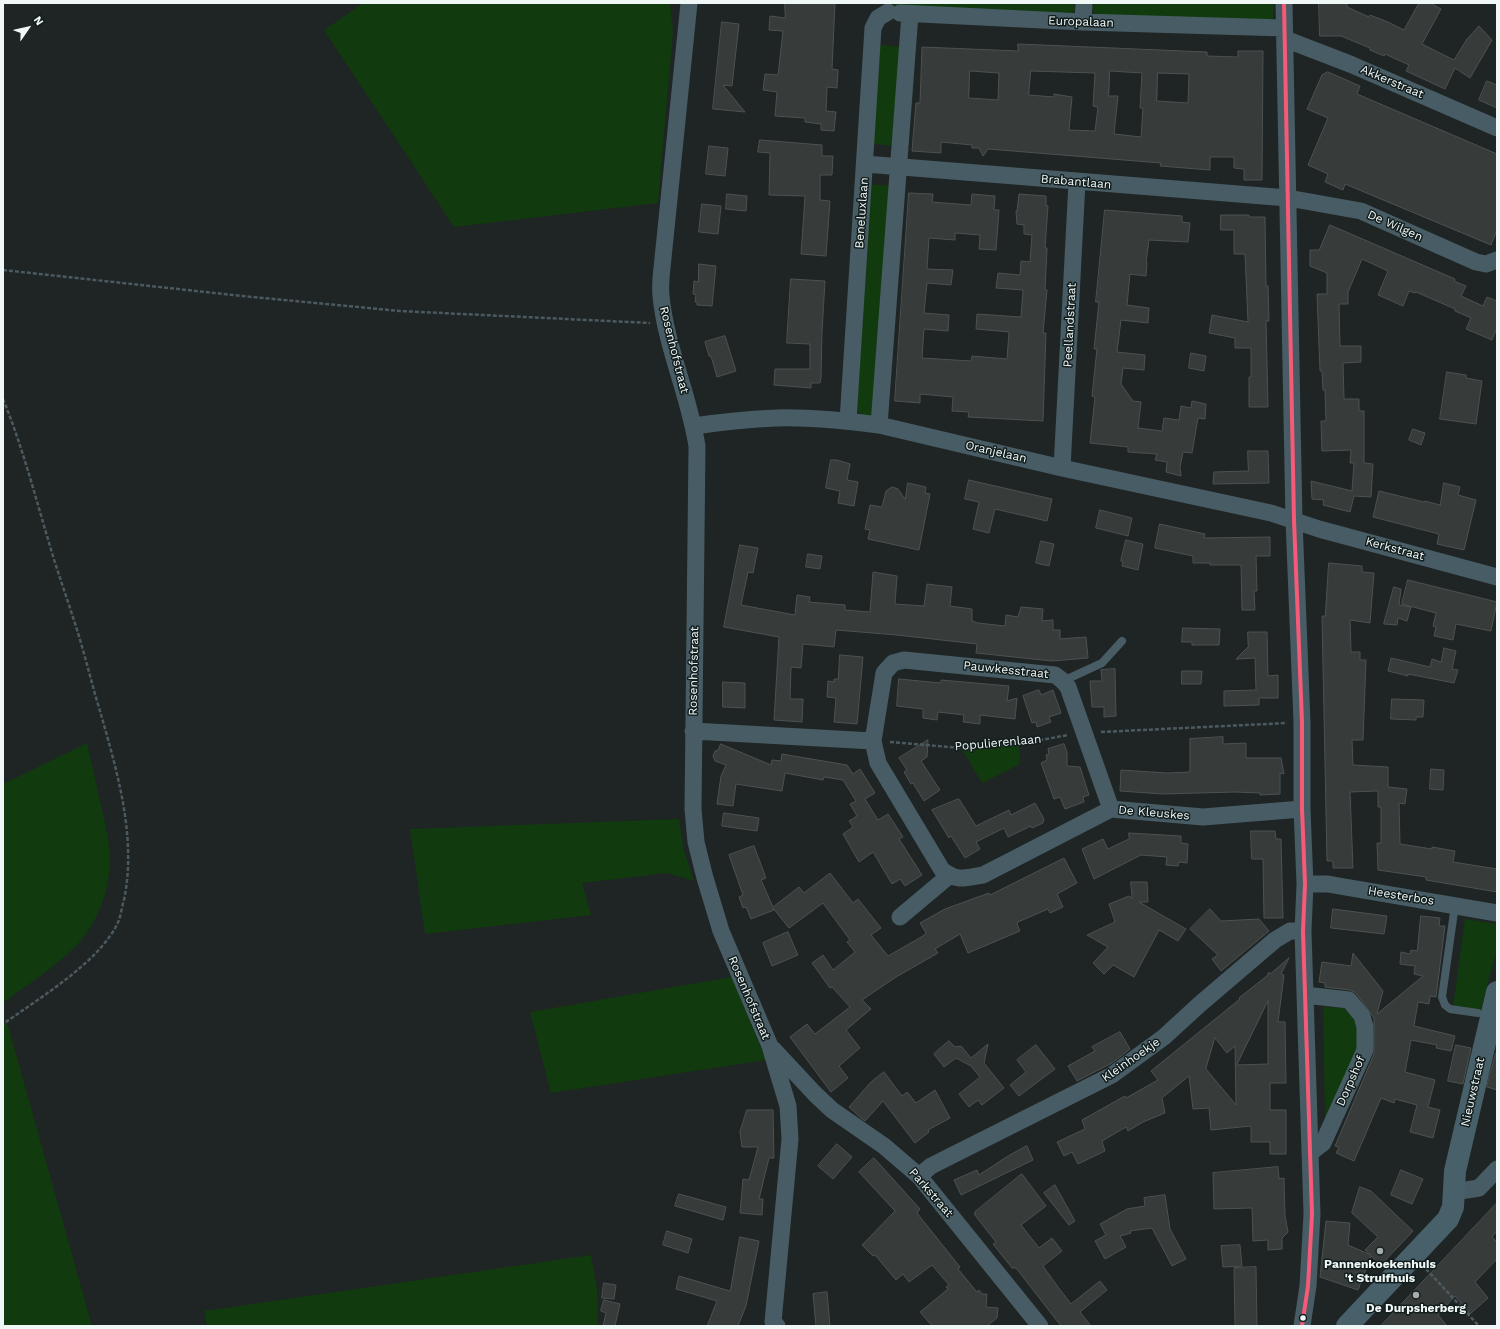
<!DOCTYPE html>
<html>
<head>
<meta charset="utf-8">
<style>
  body { margin:0 }
  #map { position:relative; width:1500px; height:1329px; overflow:hidden; background:#1f2424; font-family:"Work Sans",sans-serif }
  canvas { display:block }
  .frame { position:absolute; inset:0; border:4px solid #f0f7f7; pointer-events:none }
  .north { position:absolute; left:8px; top:8px; width:40px; height:40px; -webkit-text-stroke:3px #121d1d; paint-order:stroke; rotate:56deg; font-size:11px; font-weight:700; line-height:16px; text-align:center; color:#f0f7f7 }
  .north::after { content:''; display:block; margin:auto; width:14px; height:18px; background:#f0f7f7; clip-path:polygon(50% 0,100% 100%,50% 72%,0 100%) }
</style>
</head>
<body>
<div id="map">
<canvas width="1500" height="1329"></canvas>
<div class="frame"></div>
<div class="north">N</div>
</div>
<script>
const g = document.querySelector('canvas').getContext('2d');
g.lineJoin = 'round';
function fill(path, color) {
  g.fillStyle = color;
  g.fill(path, 'evenodd');
}
function stroke(path, color, width, dash) {
  g.strokeStyle = color;
  g.lineWidth = width;
  g.lineCap = dash ? 'butt' : 'round';
  g.setLineDash(dash || []);
  g.stroke(path);
}
function write(font, color, halo, rows, align = 'center') {
  g.font = font + ' "Work Sans",sans-serif';
  g.lineWidth = 3;
  g.setLineDash([]);
  g.textBaseline = 'middle';
  g.strokeStyle = halo;
  g.fillStyle = color;
  for (const [text, x, y, turn = 0] of rows) {
    g.save();
    g.translate(x, y);
    g.rotate((+turn || 0) * Math.PI / 180);
    g.textAlign = isNaN(turn) ? turn : align;
    if (halo) g.strokeText(text, 0, 0);
    g.fillText(text, 0, 0);
    g.restore();
  }
}
fill(new Path2D(`
  M363 3H670L673 32 658 203 454 227 324 30Z
  M890 3H1073L1075 9 1071 14 902 8 893 5Z
  M1095 3H1274L1273 21 1094 17 1092 7Z
  M879 45 902 47 894 146 872 144Z
  M870 184 890 186 874 419 863 416 857 411Z
  M87 743C92 764 96 784 101 805 104 819 108 833 109 847 113 882 100 922 75 947 54 968 27 985 3 1003V784Z
  M1019 744 1020 764 982 783 961 748Z
  M679 819 684 851 694 881 667 873 582 883 591 915 425 934 410 829Z
  M1465 919 1497 924V949L1480 1013 1453 1007Z
  M732 977 766 1060 551 1093 530 1012Z
  M1323 1007 1344 1008 1356 1021 1359 1031V1052L1325 1118Z
  M7 1022 92 1326H3V1025Z
  M591 1255 597 1288 598 1326H207L204 1311Z`), '#123a0f');
const building = new Path2D(`
  M785 3H835L832 69 838 70 837 88 827 87 826 111 836 112 834 131 821 130V124L805 122V118L775 116 777 92 763 90 765 74 778 75 783 31 769 30 770 16 785 18Z
  M1319 3H1347V7L1369 17 1370 15 1388 22 1404 30 1419 3H1430L1441 9 1422 44 1454 60 1467 39 1479 26 1492 40 1470 78 1455 68 1445 89 1406 71 1409 65 1385 54 1384 56 1370 50V48L1341 36H1320Z
  M722 22 739 24 732 86 723 85 745 112 713 109Z
  M1018 44 1207 52V56L1238 57V51H1263L1262 180H1244V169L1234 168V157H1210V170L1160 166 1161 163 988 149 983 156 979 148H972V145L941 142V153L912 151 916 103H920L922 47 1018 51ZM970 71 999 73 998 100 969 98ZM1031 71 1095 73 1093 106 1098 107 1095 131 1069 130 1072 97 1054 94V97L1029 95ZM1110 71 1142 73 1140 108H1143L1141 137 1114 134 1118 96H1109ZM1158 73 1189 74 1188 103 1157 101Z
  M1328 72 1360 86 1357 94 1497 154V230L1491 245 1345 184 1343 190 1325 182 1328 174 1308 165 1328 118 1307 109 1322 75Z
  M1487 81 1497 85V108L1479 100Z
  M760 140 822 145V156H833L832 175H820V200L830 201 826 256 801 254 805 196 769 195 770 153 758 152Z
  M709 146 728 148 725 176 706 174Z
  M909 193 933 194 932 202 971 205 972 194 995 196 994 210H999L996 250 979 249 980 235 955 233V240L929 238 927 269 953 270 951 285 927 283 924 313 949 315 948 331 924 329 922 358 971 361 972 356 1007 359 1009 332 976 329 977 314 1021 317 1023 290 996 288 998 273 1020 275 1021 261 1030 262 1032 235 1024 234V225L1017 224 1016 211H1017L1019 194 1046 196V205L1048 206 1045 248H1047L1045 290H1047L1043 333H1046L1043 421 968 417 969 412 952 411 953 397 920 394V403L895 401Z
  M727 194 747 196 746 211 726 209Z
  M702 204 721 206 718 234 699 232Z
  M1105 210 1182 216V222L1190 223 1188 242 1149 240 1146 262H1147L1146 276 1130 274 1127 305 1149 308 1148 323 1121 320 1117 352 1145 355 1144 370 1123 368 1121 384 1133 401 1141 402 1138 428 1162 431 1164 418 1179 420 1181 406 1191 408 1192 401 1206 404 1205 419 1198 418 1192 453 1183 452 1180 467 1181 476 1166 472 1167 462 1155 460 1157 454 1128 452V447L1090 443 1095 397 1092 396 1097 349H1094L1099 302H1096Z
  M1221 215H1249V217H1265L1266 286H1268L1269 321H1266L1268 407H1249V377H1251V348H1235V338L1209 333 1212 315 1248 322 1245 254H1234V230H1221Z
  M1330 225 1455 279 1454 281 1466 286 1461 296 1483 306 1487 297 1497 301V328L1492 340 1466 329 1471 318 1455 311V309L1416 292 1415 293 1409 291 1403 306 1378 295 1388 271 1362 259 1348 292V304H1339L1340 346H1361V362L1343 363 1344 399H1359V411H1364V463L1373 464 1371 497 1354 496 1350 512 1323 505 1324 500 1312 499 1311 481 1352 491 1354 463H1350L1351 450 1322 451 1321 421H1326L1325 390H1323L1322 371H1320L1317 294H1327V273L1310 266V250H1319Z
  M699 264 716 266 712 306 697 305V302H695L696 295 693 294 694 281 698 282Z
  M791 279 825 281 822 332 821 378 820 383H811V388L774 385 775 369H810V344L787 343Z
  M725 336 736 371 717 377 711 356H709L705 342Z
  M1191 353 1206 356 1204 371 1189 368Z
  M1447 372 1466 375V378L1482 381 1476 424 1440 419Z
  M1413 429 1425 433 1421 445 1409 440Z
  M1248 451H1268L1269 483 1213 484 1214 472 1248 471Z
  M831 460H837L850 464 847 480 858 482 854 506 838 503 840 491 826 488Z
  M969 480 1052 499 1047 521 995 509 989 533 973 529 979 502 965 499Z
  M908 483 926 487 925 493 930 494 919 550 868 539 870 530 865 529 870 505 882 507 886 491 892 487 898 489 905 499Z
  M1444 483 1460 487 1458 495 1476 500 1464 550 1437 544 1439 534 1373 517 1379 491 1424 502 1425 501 1440 505Z
  M1100 510 1132 518 1128 536 1096 528Z
  M1160 524 1205 534 1204 538 1270 537V556H1256L1257 591H1254L1255 610H1242L1241 565H1210V563H1193V556L1155 548Z
  M1126 540 1143 544 1138 570 1122 566 1123 562 1121 561Z
  M1041 541 1054 544 1049 566 1036 563Z
  M740 545 758 548 753 573 748 572 741 605 795 615 797 595 810 597 809 602 845 605V610L870 612 873 572 897 576 895 604 924 606 927 584 952 587 950 606 972 609V621L978 623 1005 626 1006 615 1018 617 1021 607 1043 609 1042 621 1053 620V630H1060V639L1086 637 1088 658 1052 661 976 653 977 644 897 635 836 630 834 647 803 644 801 668 791 667 790 699H803L802 722 774 720 779 637 724 627Z
  M808 554 822 556 820 569 806 567Z
  M1329 563 1362 566V572L1374 573 1370 623 1350 620 1351 652H1360V660H1366L1363 740H1352L1353 765 1388 767V787L1407 789 1405 804 1399 803 1400 844 1432 849V847L1455 851 1453 862 1497 869V892L1426 880V877L1378 870 1377 843H1381V807H1378V791L1350 792 1353 868H1333V861H1327L1322 616H1325Z
  M1408 580 1497 602 1491 631 1456 624 1453 640 1434 636 1436 627 1433 626 1436 613 1402 604Z
  M1394 587 1401 589 1399 605 1411 607 1407 621 1398 618 1397 625 1384 624Z
  M1183 628 1220 629 1219 645H1192V642H1182Z
  M1248 632H1267L1268 676 1278 675V698H1259V705L1224 706V691L1256 690 1255 658 1236 659 1248 647Z
  M1444 648 1456 651 1452 669 1458 670 1454 683 1408 674V676L1388 671 1391 658 1430 667 1432 659 1441 662Z
  M840 655 863 657 857 724 834 722 836 698 827 697 828 681 834 682V679H838Z
  M1115 669 1116 716 1104 717V707H1092L1090 681H1102L1101 670Z
  M1182 671H1202L1201 684H1182Z
  M899 679 941 683V680L1009 686 1007 701 1017 698 1015 719 980 715V724L963 722 964 715 938 712 937 720 923 718V709L897 706Z
  M723 682 745 683V708L723 707Z
  M1039 690 1041 695 1053 690 1061 713 1049 717 1051 722 1037 727 1036 722 1032 723 1023 696Z
  M1392 699 1424 700 1423 717H1416V720L1391 719Z
  M1223 737V744L1246 743V758H1281L1284 774 1280 773V794L1260 795V793L1235 792 1163 794 1120 791 1121 770 1167 773 1190 772V739Z
  M928 740 927 757 921 761 940 790 924 801 913 783 911 784 904 772 907 770 899 758Z
  M721 744 771 765 772 760 781 761 782 754 847 765 853 774 860 769 875 793 865 799 878 820 888 814 903 837 899 839 922 875 905 886 900 879 892 884 873 852 859 862 843 834 853 827 849 821 857 816 850 804 856 801 843 780 824 777 823 780 785 773 782 791 736 784 733 806 717 804 721 776 726 765 715 761 713 756 715 751 718 750Z
  M1064 744 1067 752V766L1080 767 1089 795 1083 797 1084 802 1065 809 1060 797 1054 799 1041 763 1047 760 1046 755 1049 754 1048 749Z
  M1431 769 1444 770 1443 790 1430 789Z
  M959 799 976 826 1009 810 1011 815 1035 803 1044 819 1043 823 1032 828 1031 826 1008 837 1004 828 976 842 980 849 965 858 951 836 949 838 932 810Z
  M724 813 759 818 757 831 722 826Z
  M1251 831H1275L1276 839H1281L1283 918H1264L1263 859H1252Z
  M1129 833 1181 836V843L1188 844 1187 863 1179 862 1178 866 1166 865 1167 857 1141 855 1094 879 1082 849 1103 839 1108 849 1129 839Z
  M754 846 766 878 761 880 773 907 799 887 804 893 830 873 853 903 858 899 881 928 871 935 888 956 923 936 926 933 920 923 945 909 989 893 990 895 1064 858 1077 883 1057 894 1063 907 1050 913 1048 909 1018 922 1017 924 1020 931 968 953 960 934 935 949 938 953 896 977 862 1000 871 1009 846 1030 860 1048 839 1066 848 1078 831 1092 790 1037 807 1024 815 1034 850 1007 832 987 830 988 812 963 823 955 833 970 855 952 847 942 850 940 823 903 789 928 773 908 774 910 751 919 746 907 743 908 739 897 743 895 729 855Z
  M1131 882H1147L1148 902H1139L1186 929 1178 941 1159 930 1134 977 1113 965 1104 974 1093 963 1108 947 1087 935 1115 922 1109 904 1129 896 1132 898Z
  M1210 909 1221 921 1259 919 1269 931 1221 971 1212 959 1218 955 1190 929Z
  M1333 909 1387 916 1384 934 1331 928Z
  M1421 916 1440 918 1439 926H1445L1436 997 1430 996 1429 1004 1418 1002 1414 1026 1455 1036 1451 1051 1436 1048 1437 1045 1411 1040 1405 1072 1435 1080 1428 1107 1440 1110 1433 1138 1410 1132 1417 1105 1395 1099 1394 1103 1381 1098 1354 1161 1336 1153 1339 1147 1335 1146 1374 1054V1018L1356 993 1350 990 1325 987V983L1319 982 1322 962 1351 966 1353 953 1383 991 1377 1014 1423 976 1414 974 1415 966 1400 964 1401 952 1410 954 1411 950 1417 951Z
  M788 932 798 955 772 966 763 943Z
  M1289 958 1281 974 1284 975 1278 1022H1285L1286 1083H1270V1110H1286V1154H1270V1142H1251V1126L1211 1130 1209 1108 1193 1109 1189 1076 1162 1098 1165 1113 1143 1122 1128 1131 1126 1127 1102 1141 1105 1151 1078 1164 1072 1152 1064 1156 1057 1142 1085 1129 1082 1120 1125 1096 1126 1098 1158 1080 1151 1071 1240 999 1239 998 1268 975V973H1271ZM1268 1001V1064L1237 1065ZM1215 1038 1227 1053 1235 1046 1236 1105 1206 1069Z
  M1120 1032 1130 1049 1112 1063 1077 1081 1068 1066 1095 1051 1092 1047Z
  M949 1041 955 1047 961 1046 971 1058 988 1044 984 1063 1004 1088 982 1105 978 1100 969 1107 959 1094 980 1077 971 1066 956 1058 944 1067 934 1054Z
  M1036 1045 1055 1069 1019 1096 1010 1085 1026 1072 1017 1060Z
  M1456 1045 1471 1048 1463 1084 1448 1081Z
  M1496 1053H1497V1090L1487 1087Z
  M884 1072 902 1096 907 1092 916 1103 935 1090 950 1118 928 1130 929 1132 915 1143 883 1101 865 1121 862 1119 849 1107 871 1082Z
  M747 1110H773L774 1158H769L759 1199H763L762 1215 740 1213 743 1179 749 1180 758 1147H742L740 1132Z
  M837 1144 852 1157 833 1179 818 1166Z
  M1027 1146 1033 1160 961 1195 954 1180 977 1170 979 1175 1008 1156Z
  M874 1158 920 1209 917 1213 960 1267 958 1269 977 1292 979 1290 982 1294H987L986 1307 998 1308 997 1318 987 1326H932L920 1312 948 1289 946 1287 949 1285 932 1265 909 1282 903 1274 896 1280 875 1255 873 1256 862 1245 895 1211 859 1172Z
  M1278 1167 1279 1179 1284 1178 1285 1216 1288 1232 1282 1238V1249L1268 1250V1240L1253 1241 1252 1208 1214 1209 1213 1173Z
  M1401 1170 1423 1179 1412 1204 1391 1195Z
  M1022 1174 1046 1206 1021 1225 1039 1248 1052 1238 1062 1251 1043 1266 1058 1287 1071 1304 1100 1281 1107 1290 1080 1312 1091 1326H1061L1016 1268H1012L993 1244 996 1242 974 1214 976 1213 975 1212Z
  M1055 1185 1075 1221 1069 1225 1044 1193Z
  M1360 1187 1371 1191 1413 1231 1381 1265 1371 1256 1358 1290 1320 1277 1326 1221 1350 1223 1348 1245 1371 1255 1365 1250 1378 1237 1352 1213Z
  M679 1194 726 1207 723 1220 675 1206Z
  M1165 1195 1170 1229 1186 1259 1172 1266 1152 1228 1130 1231 1131 1233 1120 1236 1126 1247 1105 1259 1095 1241 1106 1235 1100 1224 1127 1209 1145 1206 1144 1198Z
  M1497 1203V1231L1492 1237 1497 1242V1259L1475 1282 1488 1298 1470 1314 1455 1296 1438 1315 1447 1326H1381Z
  M667 1231 692 1239 688 1253 663 1245Z
  M740 1237 759 1241 746 1306 738 1326H707L717 1301 676 1289 679 1276 730 1291Z
  M1240 1245 1242 1266 1223 1267 1221 1246Z
  M1256 1267 1257 1326H1235L1234 1268Z
  M604 1283 616 1285 614 1299 602 1298Z
  M827 1292 830 1326H816L813 1294Z
  M604 1300 620 1304 615 1326H603L606 1313 601 1311Z`);
fill(building, '#373b3a');
stroke(building, '#4d5151', 1);
stroke(new Path2D(`
  M3 270 242 296 400 311 650 323
  M3 399C24 450 37 504 53 556 61 582 70 607 78 633 86 659 92 685 100 711 117 771 137 837 124 900 122 906 121 914 119 920 103 960 38 999 3 1024
  M1101 732 1287 723
  M890 742 961 748 1019 744 1068 735
  M1426 1269 1479 1326`), '#4b5a60', 2.5, [4, 2]);
stroke(new Path2D(`
  M1063 681 1102 663 1122 641
  M1455 905 1442 997 1445 1005 1450 1009 1478 1013`), '#475c64', 8);
stroke(new Path2D(`
  M689 3 662 268C661 277 660 287 661 296 666 347 689 395 697 446L693 809 696 842 705 878 721 931 770 1046 788 1106 790 1139 773 1322 777 1326
  M1284 3 1294 520 1302 722V809L1305 884 1303 931 1312 1214 1308 1286 1302 1326
  M900 13 1083 22 1284 28
  M1083 22 1084 3
  M1285 39 1350 64 1497 128
  M865 164 1288 198 1361 211 1476 262 1486 264 1497 260
  M848 421 873 28 878 18 888 12
  M879 425 910 14
  M694 426C721 422 749 419 777 418 809 417 847 421 879 425L1062 468 1271 513 1319 529 1497 577
  M1062 468 1077 182
  M693 731 873 741
  M1111 809 1068 687 1063 681 1055 675 904 660 893 663 884 673 873 741 878 763 942 870C958 882 964 878 983 875L1111 809 1203 817 1302 809
  M1305 884H1328L1345 887 1497 913
  M900 917 950 875
  M1305 995 1349 1000 1362 1016 1365 1027V1050L1323 1143 1310 1153
  M773 1049 815 1094 832 1110 884 1146 919 1176 1040 1326
  M919 1176 931 1166 1112 1075 1164 1037 1200 1004 1275 940 1290 931H1303
  M1454 1192 1479 1188 1497 1169`), '#475c64', 17);
stroke(new Path2D(`
  M1347 1326 1448 1219 1453 1207 1455 1171 1497 992`), '#476069', 22);
stroke(new Path2D(`
  M1284 3 1294 520 1302 722V809L1305 884 1303 931 1312 1214 1308 1286 1302 1326`), '#f75a77', 4);
for (const [x, y, r, color] of [
  [1380,1251,4,"#a7adad"],
  [1416,1295,4,"#a7adad"],
  [1303,1318,3.5,"#f0f7f7"]
]) {
  const dot = new Path2D();
  dot.arc(x, y, r, 0, 2 * Math.PI);
  g.fillStyle = color;
  g.fill(dot);
  stroke(dot, '#121d1d', 1.5);
}
write('12px', '#f0f7f7', '#121d1d', [
  ["Europalaan",1081,22,2],
  ["Akkerstraat",1392,82,23],
  ["Brabantlaan",1076,182,5],
  ["Beneluxlaan",862,213,-86],
  ["De Wilgen",1395,226,24],
  ["Peellandstraat",1070,325,-87],
  ["Rosenhofstraat",674,350,76],
  ["Oranjelaan",996,452,13],
  ["Kerkstraat",1395,549,15],
  ["Pauwkesstraat",1006,670,6],
  ["Rosenhofstraat",694,671,-89],
  ["Populierenlaan",998,743,-5],
  ["De Kleuskes",1154,813,5],
  ["Heesterbos",1401,896,9],
  ["Rosenhofstraat",749,998,67],
  ["Kleinhoekje",1131,1060,-35],
  ["Dorpshof",1351,1081,-66],
  ["Nieuwstraat",1473,1092,-77],
  ["Parkstraat",931,1193,49]
]);
write('bold 12px', '#f0f7f7', '#121d1d', [
  ["Pannenkoekenhuis",1380,1264],
  ["'t Struifhuis",1380,1278],
  ["De Durpsherberg",1416,1308]
]);
</script>
</body>
</html>
